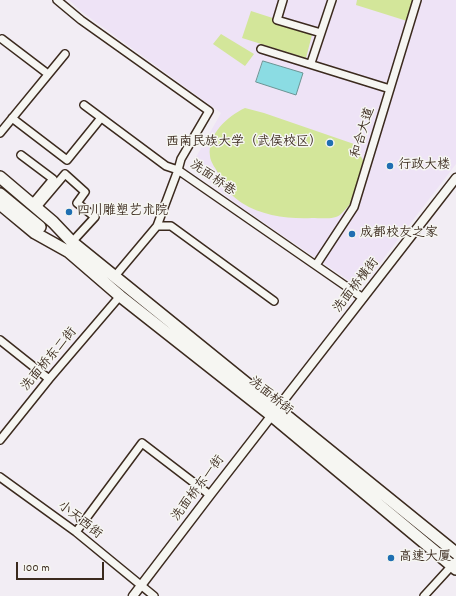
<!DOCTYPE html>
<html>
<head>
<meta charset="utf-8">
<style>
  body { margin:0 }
  #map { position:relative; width:456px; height:596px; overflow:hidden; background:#f2edf4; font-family:Dekko,sans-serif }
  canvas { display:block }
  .scale { position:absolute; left:16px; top:562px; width:88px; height:18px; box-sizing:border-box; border:2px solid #3b2a1e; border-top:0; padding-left:5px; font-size:12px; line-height:14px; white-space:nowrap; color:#3b2a1e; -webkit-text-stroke:3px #f6f6f2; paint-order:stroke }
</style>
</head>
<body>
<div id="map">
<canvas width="456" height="596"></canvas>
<div class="scale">100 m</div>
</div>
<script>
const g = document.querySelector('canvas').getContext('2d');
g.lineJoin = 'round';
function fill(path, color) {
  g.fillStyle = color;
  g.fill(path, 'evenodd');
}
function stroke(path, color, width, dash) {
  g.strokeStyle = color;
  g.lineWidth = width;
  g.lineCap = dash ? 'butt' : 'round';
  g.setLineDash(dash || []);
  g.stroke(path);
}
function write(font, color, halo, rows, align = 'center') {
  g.font = font + ' Dekko,"LXGW WenKai TC",sans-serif';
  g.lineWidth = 3;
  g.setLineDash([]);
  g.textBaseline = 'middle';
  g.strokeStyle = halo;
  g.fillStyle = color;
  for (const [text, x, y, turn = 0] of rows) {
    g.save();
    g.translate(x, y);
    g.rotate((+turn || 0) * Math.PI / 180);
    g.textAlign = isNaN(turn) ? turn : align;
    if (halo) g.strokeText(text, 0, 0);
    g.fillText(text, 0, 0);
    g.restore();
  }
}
fill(new Path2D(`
  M69 0H456V164L367 280 354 284 235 203 191 166 221 113 82 12Z`), '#eee3f6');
fill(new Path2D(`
  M357 0H413L407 21 356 5Z
  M251 11 313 31 306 58 242 38Z
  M221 34 254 54 245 66 213 44Z
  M245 108 264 113 354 144 364 162C359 181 357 200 341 214 335 220 321 218 312 218 289 219 262 216 242 203 228 193 227 190 219 175 217 170 210 162 210 156 207 134 228 116 245 108Z`), '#d3e69a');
const water = new Path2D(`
  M263 61 303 73 296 95 256 82Z`);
fill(water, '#8bdce3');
stroke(water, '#6b9594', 1);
const minor = new Path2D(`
  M57 0 81 20 209 111 181 159 178 170 157 226 115 276
  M283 0 277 20 321 33
  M2 39 48 74
  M261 49 390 89
  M311 63 332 0
  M84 105 166 166 178 170 363 298
  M12 118 67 160 101 118
  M0 133 65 54
  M21 155 53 179 33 203
  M37 207 65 174 85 192 77 203 95 217 72 242
  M157 226H171L274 301
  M316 265 354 207 417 0
  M0 340 49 379
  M0 440 49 379 120 296
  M0 477 76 532 154 596
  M76 532 142 443 210 495
  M424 596 456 561`);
const tertiary = new Path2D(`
  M133 596 210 495 456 178`);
const primary = new Path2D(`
  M0 177 53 222 72 242 456 553
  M0 194 40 227
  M0 204 35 233 69 252 120 296 271 415 456 569`);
stroke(minor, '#3b2a1e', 10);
stroke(tertiary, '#3b2a1e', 11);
stroke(primary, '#3b2a1e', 14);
stroke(minor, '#f6f6f2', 7);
stroke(tertiary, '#f6f6f2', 8);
stroke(primary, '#f6f6f2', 11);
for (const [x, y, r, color] of [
  [330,143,4,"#1f6fb2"],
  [390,166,4,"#1f6fb2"],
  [69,212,4,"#1f6fb2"],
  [352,234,4,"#1f6fb2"],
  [391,558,4,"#1f6fb2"]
]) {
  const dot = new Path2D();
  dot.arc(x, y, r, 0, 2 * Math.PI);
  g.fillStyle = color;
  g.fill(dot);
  stroke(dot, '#f6f6f2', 1.5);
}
write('13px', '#3b2a1e', '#f6f6f2', [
  ["和合大道",364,133,-73],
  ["洗面桥巷",212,179,35],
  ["洗面桥横街",357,286,-52],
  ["洗面桥东二街",50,360,-50],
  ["洗面桥街",270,397,39],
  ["洗面桥东一街",199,489,-53],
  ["小天西街",79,521,38]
]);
write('13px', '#3b2a1e', '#f6f6f2', [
  ["西南民族大学（武侯校区）",322,143,"right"],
  ["行政大楼",398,166],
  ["四川雕塑艺术院",77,212],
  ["成都校友之家",360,234],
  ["高速大厦",399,558]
], 'left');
</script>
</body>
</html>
